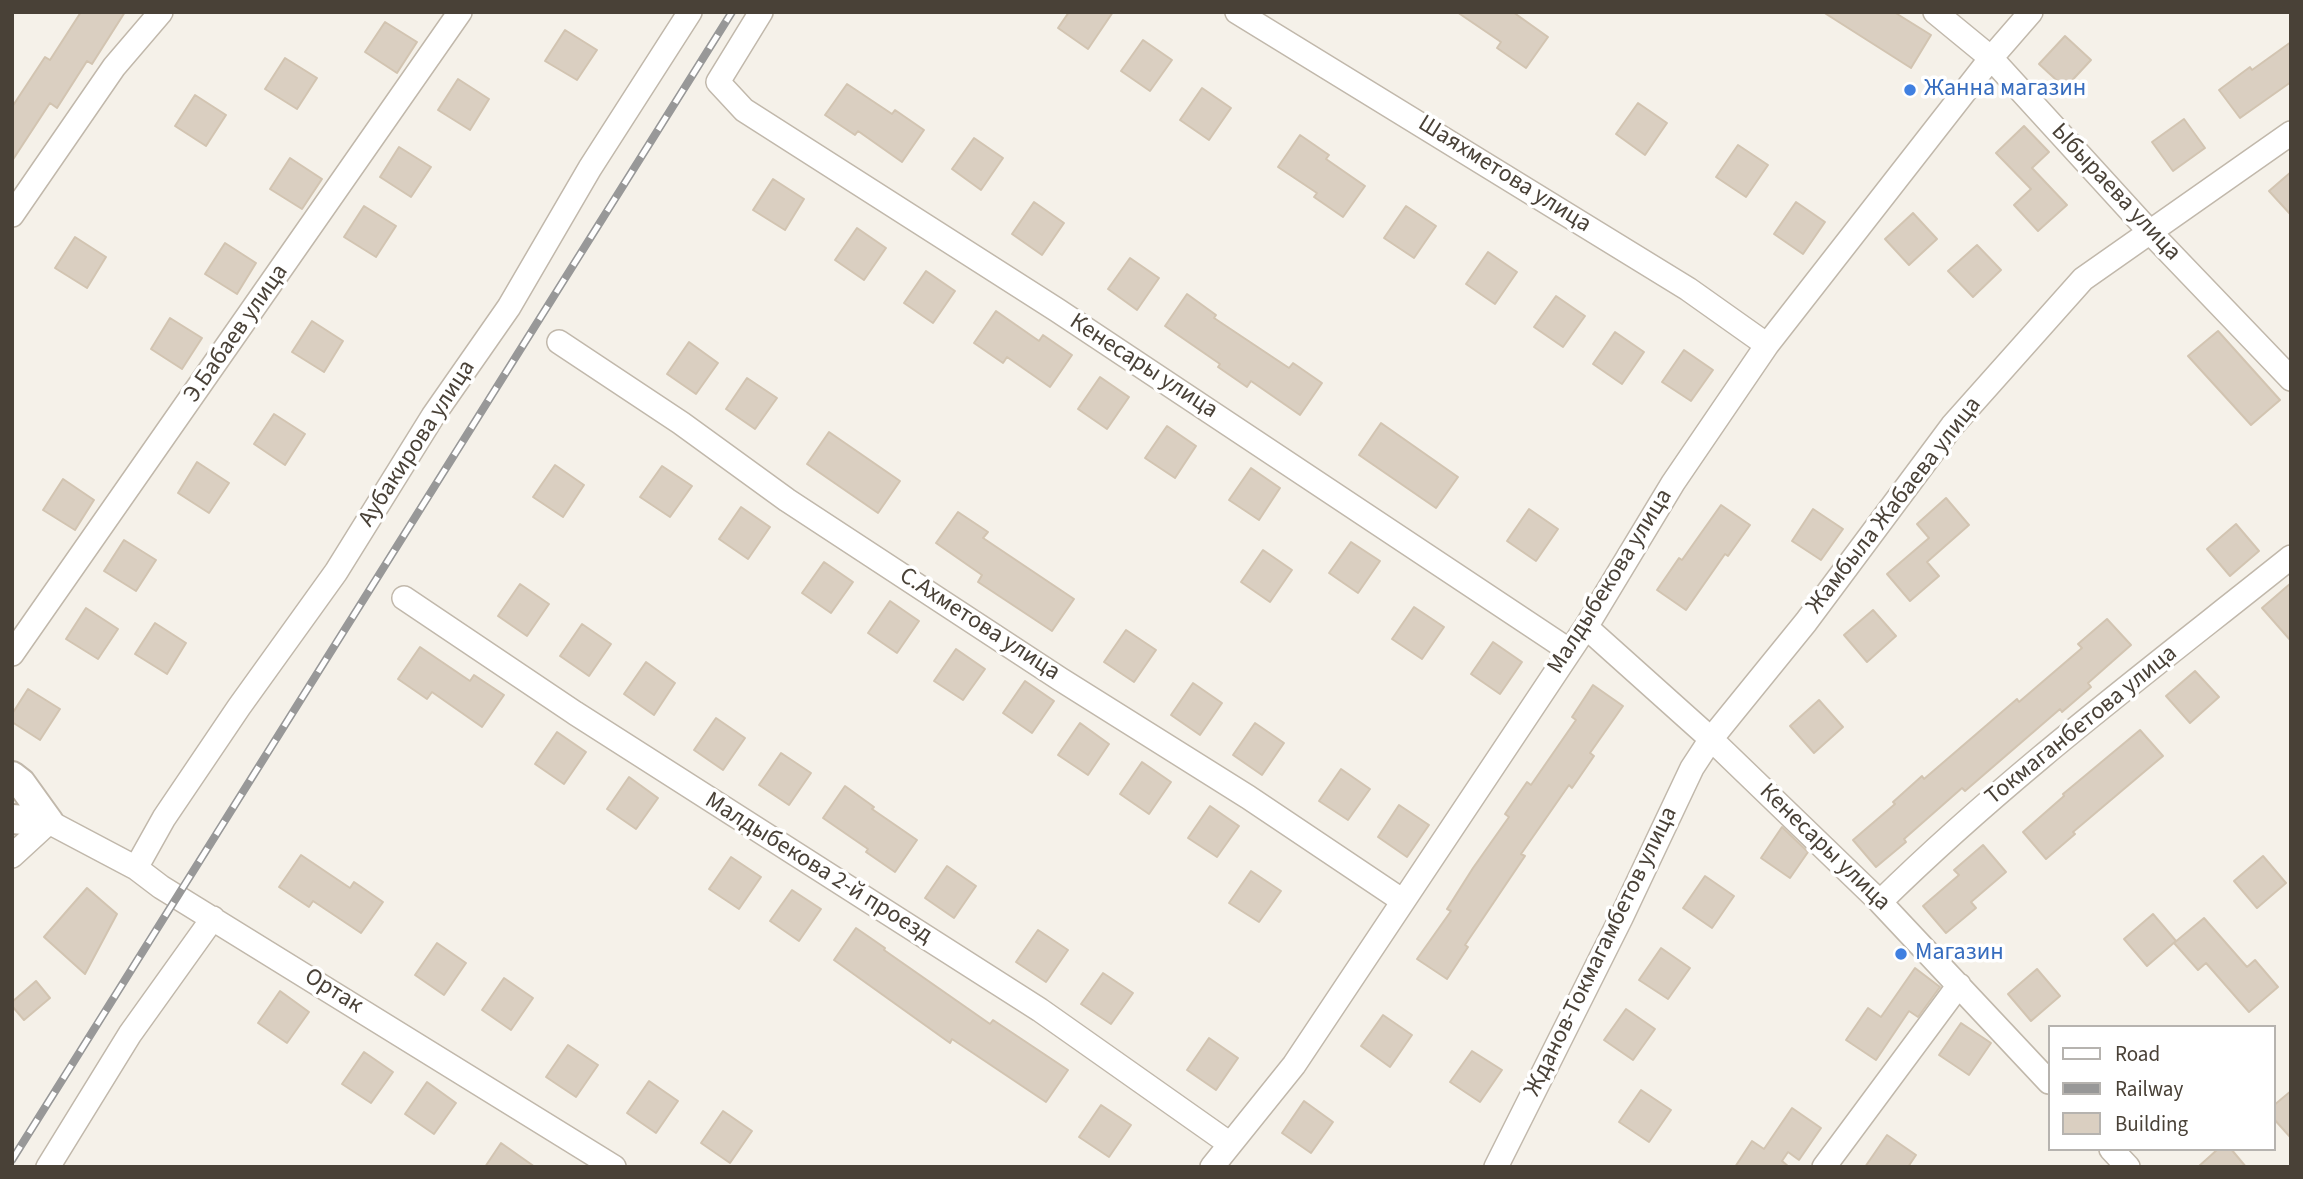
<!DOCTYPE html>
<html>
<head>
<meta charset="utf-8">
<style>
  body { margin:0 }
  #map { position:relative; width:2303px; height:1179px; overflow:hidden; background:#f5f1e9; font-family:"Source Sans 3",sans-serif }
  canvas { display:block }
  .frame { position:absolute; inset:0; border:14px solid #494137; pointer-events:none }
  .legend { position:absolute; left:2048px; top:1025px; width:228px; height:126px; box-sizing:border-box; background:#fff; border:2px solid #b6b3af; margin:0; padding:9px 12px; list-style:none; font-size:21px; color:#494137 }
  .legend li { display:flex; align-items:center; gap:14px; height:35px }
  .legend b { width:35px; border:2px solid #b6b3af }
</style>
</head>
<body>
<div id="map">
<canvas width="2303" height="1179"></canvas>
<div class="frame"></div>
<ul class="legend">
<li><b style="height:9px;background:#fff"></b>Road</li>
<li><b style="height:9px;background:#989898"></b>Railway</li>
<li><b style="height:19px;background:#dacfc1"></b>Building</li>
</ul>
</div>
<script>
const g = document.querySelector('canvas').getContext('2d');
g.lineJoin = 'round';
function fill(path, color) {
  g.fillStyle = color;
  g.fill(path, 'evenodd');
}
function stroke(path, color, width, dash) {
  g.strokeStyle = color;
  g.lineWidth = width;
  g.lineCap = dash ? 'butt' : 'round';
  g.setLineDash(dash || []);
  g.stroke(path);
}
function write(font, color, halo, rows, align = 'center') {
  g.font = font + ' "Source Sans 3",sans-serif';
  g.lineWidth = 7;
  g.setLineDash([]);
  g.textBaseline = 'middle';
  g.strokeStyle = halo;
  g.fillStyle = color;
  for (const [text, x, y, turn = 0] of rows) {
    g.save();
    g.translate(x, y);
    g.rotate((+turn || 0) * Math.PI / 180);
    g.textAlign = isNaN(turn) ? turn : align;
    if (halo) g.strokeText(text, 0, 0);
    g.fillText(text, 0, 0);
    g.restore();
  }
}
const building = new Path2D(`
  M81 12H125L92 64 87 61 57 108 50 103 12 161V107L45 57 50 60Z
  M1069 12H1113L1088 49 1058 28Z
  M1457 12H1513L1548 37 1526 68 1497 48 1501 42Z
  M1823 12H1894L1931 35 1911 68Z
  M385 22 417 42 397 73 365 52Z
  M565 30 597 50 577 80 545 61Z
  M2065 36 2091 60 2065 88 2039 64Z
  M1143 40 1172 60 1150 91 1121 71Z
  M2291 42V82L2240 118 2219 90 2250 67 2252 70Z
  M285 58 317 78 297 109 265 89Z
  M458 79 489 99 470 130 438 110Z
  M847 84 892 114 895 110 924 130 902 162 858 131 855 135 825 115Z
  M1202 88 1231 108 1209 140 1180 120Z
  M195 95 226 115 206 146 175 126Z
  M1638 103 1667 123 1645 155 1616 134Z
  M2184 119 2205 148 2173 171 2152 142Z
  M2024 126 2049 152 2032 168 2067 205 2038 231 2014 205 2031 189 1996 153Z
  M1300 135 1329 155 1326 159 1365 186 1343 217 1314 197 1317 193 1278 167Z
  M974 138 1003 158 981 190 952 169Z
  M1738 145 1768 165 1746 197 1716 177Z
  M399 147 431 167 411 197 380 177Z
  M290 158 322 179 302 209 270 189Z
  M2291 172V215L2269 191Z
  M773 179 804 199 785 230 753 210Z
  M1034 202 1064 223 1042 255 1012 234Z
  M1796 202 1825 222 1803 254 1774 234Z
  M364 206 396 226 376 257 344 237Z
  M1406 206 1436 226 1414 258 1384 238Z
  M1913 213 1937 239 1909 265 1885 239Z
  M857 228 886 248 864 280 835 260Z
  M75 237 106 257 87 288 55 268Z
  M225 243 256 263 237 294 205 274Z
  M1977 245 2001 270 1973 297 1948 271Z
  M1488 252 1517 272 1495 304 1466 284Z
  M1130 258 1159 278 1137 310 1108 289Z
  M926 271 955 291 933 323 904 303Z
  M1187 294 1216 315 1214 318 1289 368 1293 363 1322 383 1300 415 1251 381 1247 387 1218 367 1220 364 1165 326Z
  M1556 296 1585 316 1563 347 1534 327Z
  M996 311 1039 341 1043 335 1072 355 1050 387 1007 357 1003 363 974 343Z
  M170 318 202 338 182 369 151 349Z
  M312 321 343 341 324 372 292 352Z
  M2218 331 2280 400 2251 425 2188 356Z
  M1615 332 1644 352 1622 384 1593 364Z
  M689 342 718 363 696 394 667 374Z
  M1684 350 1713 370 1691 401 1662 382Z
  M1100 377 1129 397 1107 429 1078 409Z
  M747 378 777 398 755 429 726 409Z
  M274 414 305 434 285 465 254 444Z
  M1381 423 1458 477 1436 508 1359 455Z
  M1167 426 1196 446 1175 478 1145 458Z
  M829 432 900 481 878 513 807 464Z
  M197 462 229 483 209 513 178 493Z
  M555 465 584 485 563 517 533 497Z
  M662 466 692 486 670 517 640 497Z
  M1251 468 1280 488 1259 520 1229 500Z
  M63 479 94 500 75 530 43 510Z
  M1946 498 1969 525 1927 562 1939 576 1910 601 1887 574 1929 538 1917 524Z
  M1721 505 1750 525 1728 556 1725 554 1686 610 1657 590 1679 558 1682 560Z
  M741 507 770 527 748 559 719 539Z
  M1529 509 1558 529 1536 561 1507 541Z
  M1813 509 1843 529 1821 560 1792 541Z
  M958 512 988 532 983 538 1074 599 1052 631 978 582 982 575 936 543Z
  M2236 524 2259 551 2230 576 2207 549Z
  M124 540 156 560 136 591 104 571Z
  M1351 542 1380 561 1358 593 1329 573Z
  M1263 550 1292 570 1270 602 1241 582Z
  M824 562 853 582 831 613 802 593Z
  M2291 583V641L2262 608Z
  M520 584 549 604 527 636 498 616Z
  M890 601 919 621 897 653 868 633Z
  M1414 607 1444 627 1422 659 1392 639Z
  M86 608 118 629 98 659 66 639Z
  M1873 610 1896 636 1867 662 1844 635Z
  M2107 619 2131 645 2088 683 2091 687 2062 712 2060 709 1965 791 1962 788 1904 839 1906 842 1876 867 1853 840 1895 804 1893 802 1922 776 1924 779 2017 699 2019 702 2082 648 2078 644Z
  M155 623 186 643 167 674 135 654Z
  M582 624 611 644 589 676 560 656Z
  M1126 630 1156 650 1134 682 1104 662Z
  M1493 642 1522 662 1500 694 1471 674Z
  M420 647 470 681 474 675 504 695 482 727 432 692 427 699 398 679Z
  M956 649 985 669 963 700 934 681Z
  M646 662 675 683 654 715 624 694Z
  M2195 671 2219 697 2190 723 2166 696Z
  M1025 681 1054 701 1032 733 1003 713Z
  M1193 683 1222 703 1200 735 1171 715Z
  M1593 685 1623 706 1590 753 1594 756 1572 788 1569 785 1521 854 1525 856 1465 945 1468 947 1447 979 1417 959 1451 911 1447 909 1473 868 1509 817 1505 814 1527 782 1531 785 1576 720 1572 717Z
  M28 689 60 709 40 740 12 722V714Z
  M1819 700 1843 727 1814 753 1790 726Z
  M716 718 745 738 723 770 694 750Z
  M1080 723 1109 744 1088 775 1058 755Z
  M1255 723 1284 743 1262 775 1233 755Z
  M2140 730 2163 756 2073 832 2075 834 2046 859 2023 832 2064 796 2063 794Z
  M557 732 586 752 564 784 535 764Z
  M781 753 811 773 789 805 759 785Z
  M1142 762 1171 782 1149 814 1120 794Z
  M1341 769 1370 789 1348 820 1319 801Z
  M629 777 658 798 636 829 607 809Z
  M845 786 874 807 872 809 917 840 895 872 866 852 868 849 823 818Z
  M1399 805 1429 825 1407 857 1378 837Z
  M1210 806 1239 826 1217 857 1188 838Z
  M1782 827 1808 852 1790 878 1761 858Z
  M1983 845 2006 872 1971 902 1976 908 1946 933 1923 906 1959 875 1954 870Z
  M301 855 350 888 354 882 383 902 361 933 313 901 309 907 279 887Z
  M2263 856 2286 883 2257 908 2234 881Z
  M731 857 761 877 739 909 709 889Z
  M947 866 976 886 954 918 925 898Z
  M1251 871 1281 891 1259 922 1229 903Z
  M1705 876 1734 896 1712 928 1683 908Z
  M87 888 117 914 85 974 44 937Z
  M792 890 821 909 799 941 770 921Z
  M2153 914 2176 941 2147 966 2124 939Z
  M2204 918 2247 967 2255 960 2278 987 2249 1012 2206 963 2198 970 2174 943Z
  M856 928 885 948 884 950 990 1024 993 1020 1068 1070 1046 1102 952 1039 950 1043 834 960Z
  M1038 930 1068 950 1046 982 1016 962Z
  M437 943 466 963 444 995 415 975Z
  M1661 948 1690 968 1668 999 1639 980Z
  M1915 968 1940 987 1918 1017 1909 1011 1876 1060 1846 1040 1868 1008 1881 1017Z
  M2037 969 2060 996 2031 1021 2008 994Z
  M1103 973 1133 993 1111 1024 1081 1004Z
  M504 978 533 998 511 1030 482 1010Z
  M36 981 50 998 24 1020 12 1006V1002Z
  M280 991 309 1012 287 1043 258 1023Z
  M1626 1009 1655 1029 1633 1060 1604 1040Z
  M1383 1015 1412 1035 1390 1067 1361 1046Z
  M1961 1023 1991 1043 1969 1075 1939 1055Z
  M1209 1038 1238 1058 1216 1090 1187 1070Z
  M568 1045 598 1065 576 1097 546 1077Z
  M1472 1051 1502 1070 1480 1102 1450 1082Z
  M364 1052 393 1072 371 1103 342 1084Z
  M649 1081 678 1101 656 1133 627 1113Z
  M427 1082 456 1103 434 1134 405 1114Z
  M1641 1090 1671 1110 1649 1142 1619 1122Z
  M2291 1091V1138L2273 1118V1106Z
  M1304 1101 1333 1122 1311 1153 1282 1133Z
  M1101 1105 1131 1125 1109 1157 1079 1137Z
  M1792 1108 1821 1128 1799 1160 1788 1152 1782 1161 1789 1167H1735L1752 1141 1764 1149Z
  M723 1111 752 1131 730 1163 701 1143Z
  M1887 1135 1916 1155 1908 1167H1865Z
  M501 1143 535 1167H485Z
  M2218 1149H2231L2246 1167H2198Z`);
fill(building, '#dacfc1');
stroke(building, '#d2c4b1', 2);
const minor = new Path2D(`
  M761 12 718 82 744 110 1057 310 1570 651
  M1237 12 1688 289 1767 345
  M1935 12 1991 58 2149 231 2291 379
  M12 215 114 67 161 12
  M559 342 681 423 787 500 1060 679 1248 797 1403 901
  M404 598 575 713 1040 1010 1230 1144
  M1586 627 1711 739 1880 902 2049 1082
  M12 654 460 12
  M12 856 49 822 136 868 161 887 614 1167
  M136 868 164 818 239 707 336 572 433 416 509 307 590 168 690 12
  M1880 902C2008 776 2151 669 2291 557
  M2111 1149 2128 1167
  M48 1167 130 1034 213 918
  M1212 1167 1294 1065 1586 627 1673 483 1767 345 1991 58 2031 12
  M1496 1167 1621 918 1692 768 1711 739 1806 622 1952 426 2083 279 2291 133
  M1824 1167 1959 985`);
const tertiary = new Path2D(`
  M12 776 21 783 49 822
  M12 819 49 822`);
stroke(minor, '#c1b8ab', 26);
stroke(tertiary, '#c1b8ab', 32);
stroke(minor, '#fff', 23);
stroke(tertiary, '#fff', 28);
const rail = new Path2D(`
  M12 1160 732 12`);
stroke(rail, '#989898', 8);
stroke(rail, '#fff', 5, [16]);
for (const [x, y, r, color] of [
  [1910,90,7,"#3f7fe0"],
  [1901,954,7,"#3f7fe0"]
]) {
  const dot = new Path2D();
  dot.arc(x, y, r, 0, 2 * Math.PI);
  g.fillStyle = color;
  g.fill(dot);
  stroke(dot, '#fff', 2.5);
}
write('24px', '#366cbe', '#fff', [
  ["Жанна магазин",1924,90],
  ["Магазин",1915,954]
], 'left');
write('24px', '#494137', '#fff', [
  ["Шаяхметова улица",1504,175,32],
  ["Ыбыраева улица",2115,193,47],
  ["Э.Бабаев улица",237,334,-55],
  ["Кенесары улица",1143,367,33],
  ["Аубакирова улица",418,444,-57],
  ["Жамбыла Жабаева улица",1895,506,-52],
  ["Малдыбекова улица",1611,582,-58],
  ["С.Ахметова улица",979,625,33],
  ["Токмаганбетова улица",2082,726,-39],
  ["Кенесары улица",1824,848,44],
  ["Малдыбекова 2-й проезд",818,869,32],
  ["Жданов-Токмагамбетов улица",1602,952,-64],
  ["Ортак",333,992,32]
]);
</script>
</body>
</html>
